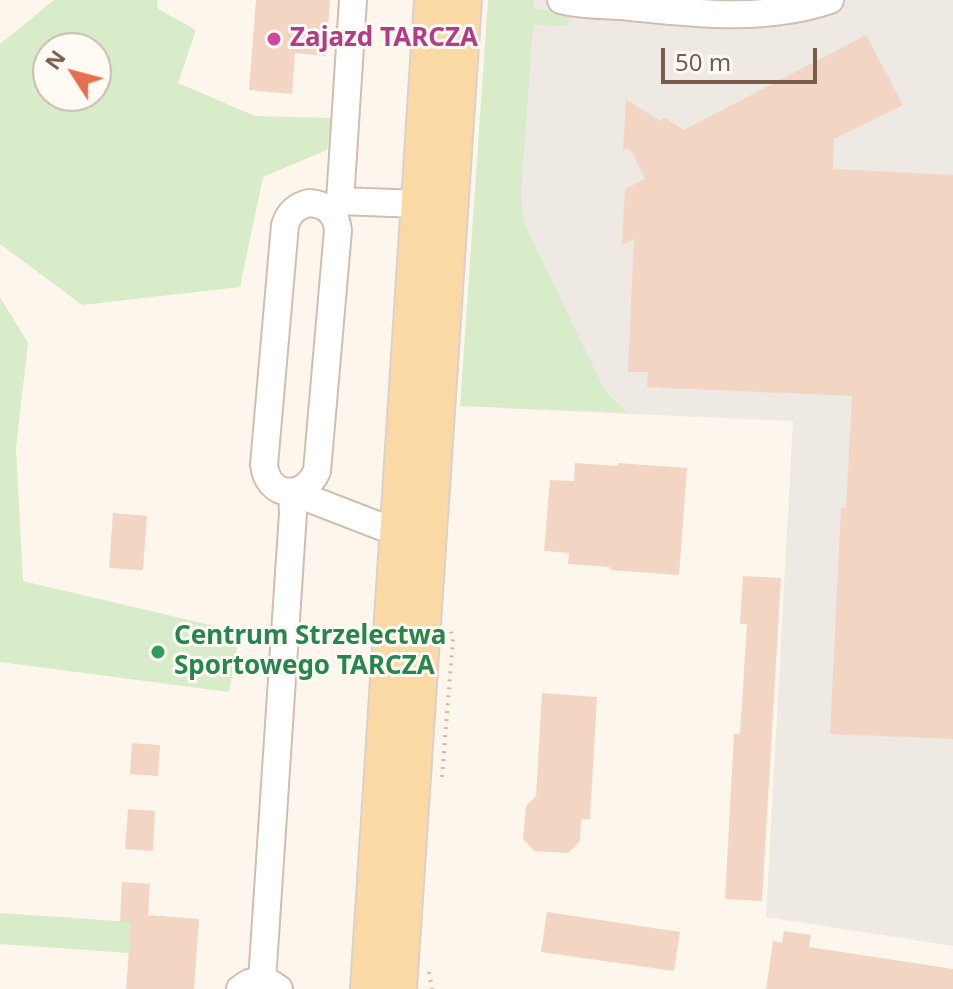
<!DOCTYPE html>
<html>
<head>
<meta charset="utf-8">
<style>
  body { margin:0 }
  #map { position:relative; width:953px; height:989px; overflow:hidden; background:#fdf6ec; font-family:"Noto Sans",sans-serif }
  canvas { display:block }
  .north { position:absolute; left:32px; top:32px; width:80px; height:80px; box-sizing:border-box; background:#fffaf3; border:2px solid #cabbb1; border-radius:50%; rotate:306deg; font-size:22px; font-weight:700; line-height:32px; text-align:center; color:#7a5c4d }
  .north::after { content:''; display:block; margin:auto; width:28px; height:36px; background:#e76f51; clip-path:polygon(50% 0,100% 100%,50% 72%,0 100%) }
  .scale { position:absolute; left:661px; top:48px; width:156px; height:36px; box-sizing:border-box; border:4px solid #7a5c4d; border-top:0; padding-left:10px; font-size:24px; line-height:28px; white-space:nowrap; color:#7a5c4d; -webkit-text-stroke:6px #fffaf3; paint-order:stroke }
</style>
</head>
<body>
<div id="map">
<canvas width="953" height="989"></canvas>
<div class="north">N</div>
<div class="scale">50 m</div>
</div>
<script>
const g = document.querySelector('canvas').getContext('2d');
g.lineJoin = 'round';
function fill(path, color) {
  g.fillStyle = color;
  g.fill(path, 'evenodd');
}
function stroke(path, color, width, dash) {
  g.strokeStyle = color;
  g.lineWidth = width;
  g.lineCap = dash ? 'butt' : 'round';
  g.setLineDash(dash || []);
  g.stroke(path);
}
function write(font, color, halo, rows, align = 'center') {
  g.font = font + ' "Noto Sans",sans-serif';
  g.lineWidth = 6;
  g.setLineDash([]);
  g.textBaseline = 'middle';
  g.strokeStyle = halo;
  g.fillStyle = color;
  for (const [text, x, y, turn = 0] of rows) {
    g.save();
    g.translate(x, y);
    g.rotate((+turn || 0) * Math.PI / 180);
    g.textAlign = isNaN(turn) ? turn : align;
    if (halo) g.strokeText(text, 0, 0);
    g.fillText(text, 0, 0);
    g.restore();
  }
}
fill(new Path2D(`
  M523 0H953V946L766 917 793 421 496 408Z`), '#efe9e4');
fill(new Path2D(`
  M54 0H157L158 9 196 30 178 83 255 116 332 118 327 150 263 177 240 287 82 305 0 244V44ZM48 48H96V96H48Z
  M488 0H534V9L566 12 570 17 568 24 564 26 533 25 521 193 522 211 527 229 605 391 628 413 460 406Z
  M0 297 28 343 16 448 23 581 240 632 229 692 0 662Z
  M0 913 131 922 129 953 0 944Z`), '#d8ecc9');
fill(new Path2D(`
  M256 0H330L326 56 295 53 292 94 249 90Z
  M866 35 903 105 834 139 833 169 953 175V739L830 734 841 507 846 508 852 396 647 387 648 372H628L634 239 622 245 625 189 645 179 631 150 629 151 628 148 623 151 626 99 660 121 665 118 684 130Z
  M575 463 618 466V463L687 468 679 575 610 570 611 567 568 564 569 553 544 551 550 480 574 481Z
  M113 513 147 516 143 570 109 568Z
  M743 576 781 578 762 901 725 899 734 734H740L747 624H740Z
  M542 693 597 697 590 819H581L580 841 568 853 534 851 523 839 526 806 536 796Z
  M132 743 160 745 158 776 130 774Z
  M128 809 155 811 153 851 125 849Z
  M122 882 150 884 148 915 199 919 194 989H126L131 922H120Z
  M547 912 680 932 674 971 541 952Z
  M784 931 811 935 809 947 953 969V989H766L773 941 782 943Z`), '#f3d5c3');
const minor = new Path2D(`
  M353 0 340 201 419 204
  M561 0C578 5 602 5 621 6 691 13 762 23 830 0
  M309 203C326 204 336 213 338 230L317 471C304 501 268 498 264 465L285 225C289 213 296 206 309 203Z
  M262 981 293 513 292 492 398 533
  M240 989C253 978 266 978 279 989`);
const major = new Path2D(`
  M368 989 432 0
  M399 989 464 0`);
stroke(minor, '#d1beb0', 30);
stroke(major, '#dad1cd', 38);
stroke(new Path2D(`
  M442 777 453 639 451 631
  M429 972 432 989`), '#d9b8a5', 4, [2, 6]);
stroke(minor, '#fff', 26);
stroke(major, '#fbd9a5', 34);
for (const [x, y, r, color] of [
  [274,39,8,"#d1479c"],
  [158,652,8,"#2e9e5b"]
]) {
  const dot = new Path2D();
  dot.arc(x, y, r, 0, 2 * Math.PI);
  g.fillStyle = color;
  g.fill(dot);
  stroke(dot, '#fffaf3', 3);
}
write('bold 26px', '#b23c85', '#fffaf3', [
  ["Zajazd TARCZA",290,39]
], 'left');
write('bold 26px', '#27864d', '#fffaf3', [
  ["Centrum Strzelectwa",174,637],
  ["Sportowego TARCZA",174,667]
], 'left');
</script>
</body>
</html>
